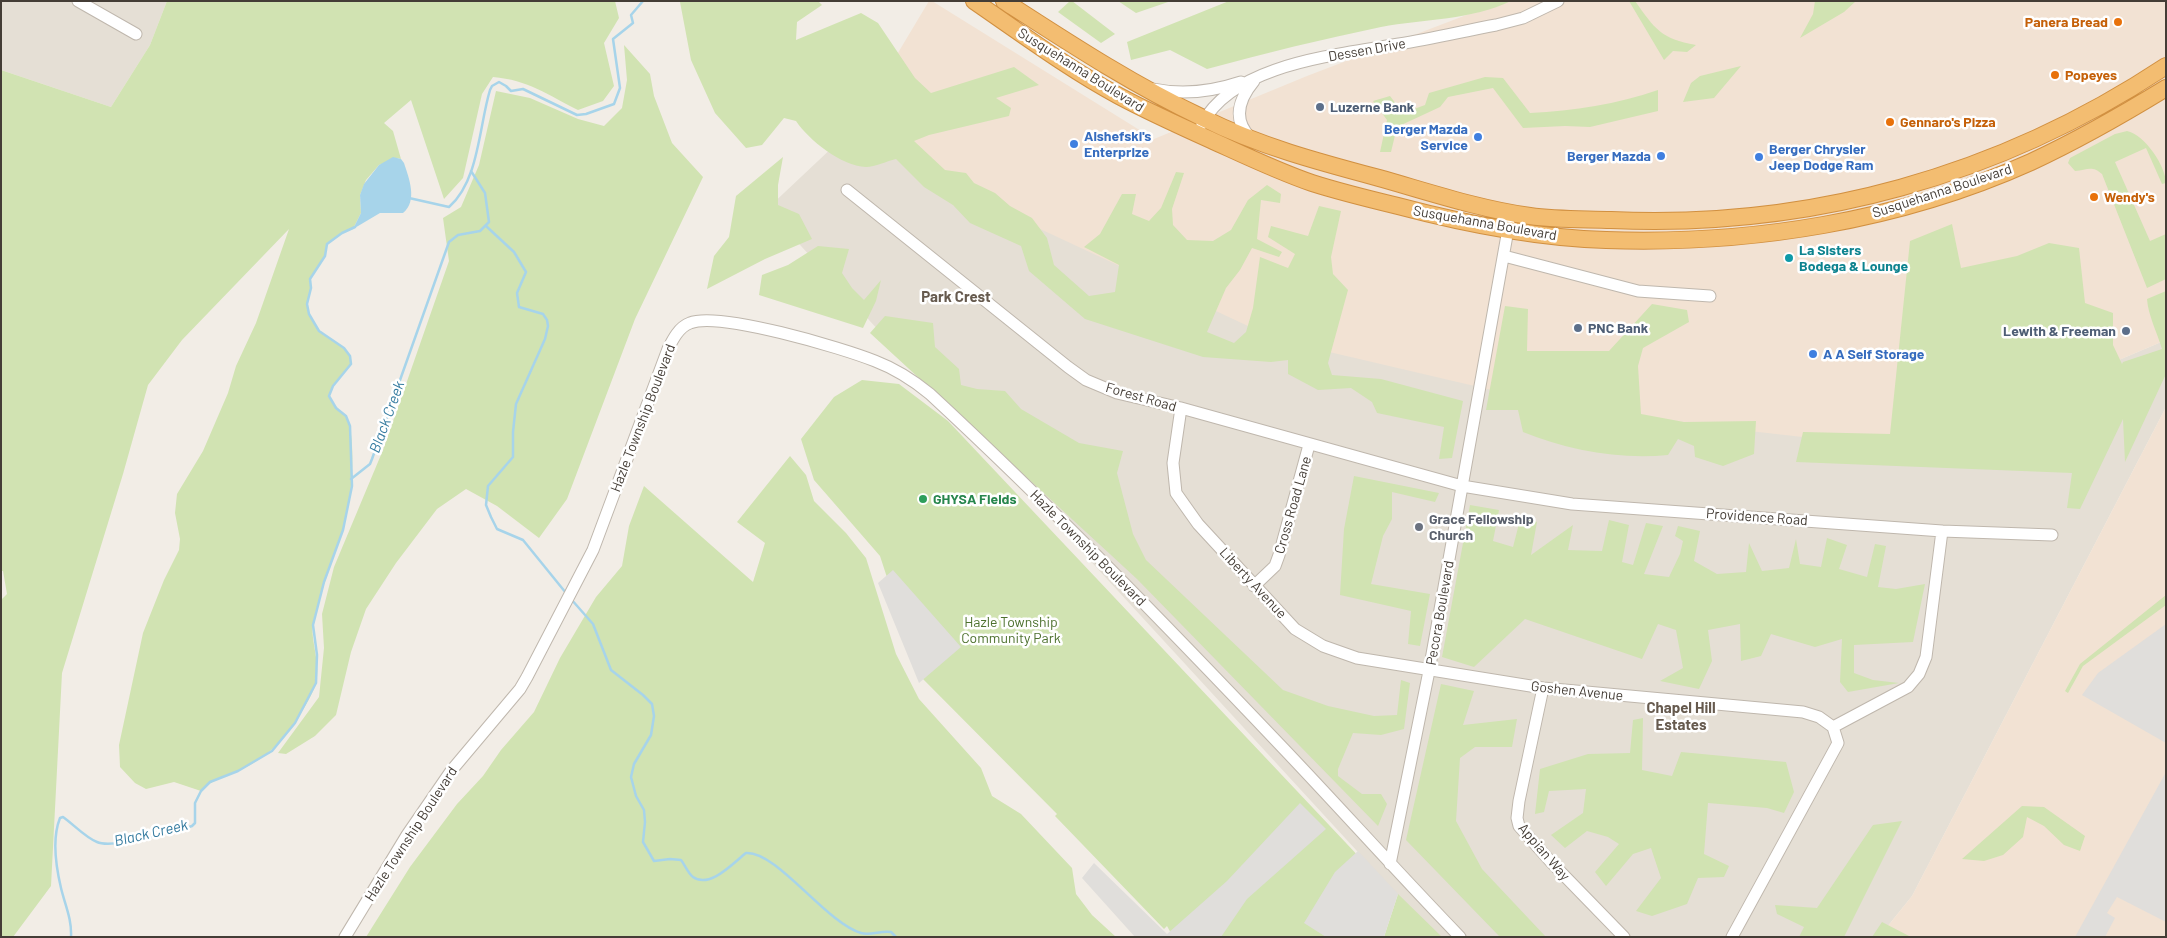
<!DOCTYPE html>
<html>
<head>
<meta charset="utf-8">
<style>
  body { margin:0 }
  #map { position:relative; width:2167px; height:938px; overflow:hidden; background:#f2ede6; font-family:Barlow,sans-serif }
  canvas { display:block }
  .frame { position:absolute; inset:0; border:2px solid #443d36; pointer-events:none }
</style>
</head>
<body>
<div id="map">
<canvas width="2167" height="938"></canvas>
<div class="frame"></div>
</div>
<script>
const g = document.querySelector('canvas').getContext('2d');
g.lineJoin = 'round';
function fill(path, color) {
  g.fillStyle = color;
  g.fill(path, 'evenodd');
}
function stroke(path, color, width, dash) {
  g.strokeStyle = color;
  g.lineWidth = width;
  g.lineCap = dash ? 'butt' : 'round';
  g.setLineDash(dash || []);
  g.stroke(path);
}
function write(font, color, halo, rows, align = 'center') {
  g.font = font + ' Barlow,sans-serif';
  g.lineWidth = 5;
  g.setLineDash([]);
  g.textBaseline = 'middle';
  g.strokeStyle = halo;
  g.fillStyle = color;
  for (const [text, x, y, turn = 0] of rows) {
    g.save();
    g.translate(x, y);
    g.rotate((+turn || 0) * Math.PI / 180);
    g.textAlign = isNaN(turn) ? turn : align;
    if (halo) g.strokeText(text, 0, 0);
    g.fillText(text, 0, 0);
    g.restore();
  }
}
fill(new Path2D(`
  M1 1H167L150 45 111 107 1 70Z
  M853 128 1908 449 2166 340V407L1912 896 1879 937H1436L767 209Z`), '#e5dfd5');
fill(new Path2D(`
  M929 1H932L1154 139 1307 76 1503 1H2166V340L1909 449 1590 413 1278 340 946 185 853 128Z
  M2166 407V937H1879L1912 896Z`), '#f2e2d3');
fill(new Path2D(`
  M167 1H615L619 18 604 43 614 86 603 101 578 110C548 95 528 80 493 77L482 94 463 178 444 199 411 100 384 123 393 131 401 159 397 158 379 165 366 180 360 195 361 213 353 229 342 233 327 244 325 256 310 279 311 288 307 304 309 314 319 331 344 348 350 356 351 364 333 386 329 396C334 408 348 414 350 427 355 457 352 499 343 529 334 560 320 590 313 623 310 640 321 663 316 683 313 695 296 722 288 732 274 750 258 762 238 771 225 777 211 780 201 791L174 782 146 789 135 783 120 767 119 745 143 633 164 580 179 550 180 539 175 513 177 494 203 451 228 393 236 366 256 323 289 229 182 340 148 385 123 474 62 673 51 886 13 937H1V600L7 594 3 571H1V70L111 107 150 45Z
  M818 1 822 5 797 22 796 40 861 13 878 23 915 78 931 93 1014 67 1039 85 996 98 1011 108 1009 116 929 135 914 141 945 170 966 173 974 183 995 193 1010 206 1032 218 1047 238 1054 265 1089 296 1115 292 1119 265 1084 247 1100 234 1122 194H1136L1132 214 1149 221 1161 208 1176 172 1184 173 1172 209 1173 225 1187 240 1213 241 1231 230 1248 200 1267 185 1281 194 1280 203 1261 200 1257 239 1282 252 1279 257 1252 248 1240 270 1226 288 1207 332 1234 343 1246 332 1253 308 1260 257 1288 268 1295 254 1268 237 1271 226 1308 236 1319 206 1341 211 1331 257 1333 274 1348 290 1328 363 1332 375 1381 379 1463 401 1452 458 1439 459 1444 427 1377 413 1372 402 1351 388 1318 390 1288 374V360L1271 362 1203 357 1085 319 1029 271 1021 246 970 223 953 205 924 187 896 159C887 161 875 167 866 167 841 166 809 140 796 121L784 118 762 145 746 148 715 113 691 60 680 2Z
  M1070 1H1072L1115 34 1101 43 1058 12Z
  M1118 1H1171L1136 13Z
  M1229 1H1511C1472 20 1424 19 1381 27 1323 39 1265 53 1207 69L1170 50 1131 60 1127 42Z
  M1629 1H1635C1655 29 1661 39 1696 45L1687 52 1673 51 1664 60Z
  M1815 1H1856L1844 12 1800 38 1813 14Z
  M624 45 650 74 654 96 672 143 703 177 635 319 567 499 539 538 497 506 466 489 437 509 396 563 366 609 351 652 336 715 315 736 286 754 278 753 319 697 324 648 322 614 334 567 383 450 449 261 443 218 461 207 479 165 496 91 530 98 578 119 604 126 622 108 627 80Z
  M1741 66 1714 98 1683 102 1691 83 1700 76Z
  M1485 77 1503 78 1530 113C1574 111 1617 104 1658 90V111L1590 127 1565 126 1523 128 1493 88 1448 97 1440 107 1397 127 1391 152H1380L1387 120 1373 101 1390 96 1403 113 1425 105 1429 93Z
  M2127 131C2144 134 2166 166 2166 183L2162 184 2146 148 2115 162 2150 241 2166 234V279L2147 288 2102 174C2092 165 2087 170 2075 171L2068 163 2070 158 2115 134Z
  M783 157 778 185V205L799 214 812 239 765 259 707 289 714 256 729 237 736 196Z
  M1952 224 1961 268 2017 256 2049 243 2079 248 2085 303 2113 313V345L2122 364 2123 362 2162 349C2157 332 2148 315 2147 299L2166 291V374L2125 462 2123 419 2080 509 2067 508 2072 473 1796 462 1803 432 1890 434 1910 241Z
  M818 246 849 249 842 273 852 288 864 300 881 280 876 301 863 328 759 295 762 275 788 265Z
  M1652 304 1687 310 1689 322 1643 348 1638 366 1641 414 1684 422 1756 421 1754 454 1723 466 1695 457 1694 446 1678 439 1668 455C1620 460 1567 450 1523 432L1518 410H1486L1505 306 1528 309 1527 351H1609Z
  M885 316 933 323 935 347 959 369 961 385 977 389 1005 391 1021 409 1079 443 1123 451 1117 473 1133 534 1146 560 1283 690 1328 706 1374 716 1397 715 1401 680 1410 683 1404 729 1381 735 1353 733 1338 769V776L1362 794H1381L1387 804 1378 826 1137 579 870 333Z
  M862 380 899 384 948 421 1396 896 1381 937H1173L1167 926 1164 929 1055 816 1057 814 919 675 880 556 814 480 801 439 834 397Z
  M790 456 806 475 814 501 846 533 866 558 896 654 919 699 981 768 992 796 1021 814 1072 868 1076 894 1092 915 1116 937H366L410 867 457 804 483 776 501 750 534 712 560 658 596 597 622 566 629 526 644 486 753 582 765 543 737 522Z
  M1354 476 1439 493 1435 502 1392 492V519L1383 536 1371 584 1430 594 1420 646 1408 644 1411 611 1340 595 1344 529Z
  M1470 505 1499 510 1493 541 1513 547 1521 516 1537 522 1531 555 1573 525 1568 550 1602 551 1609 520 1629 525 1622 562 1633 565 1646 523 1663 526 1644 574 1669 577 1680 554 1683 541 1675 536 1678 526 1700 531 1694 561 1717 574 1746 572 1749 543 1762 571 1789 568 1796 539 1800 564 1821 567 1827 538 1847 545 1839 569 1867 577 1875 544 1886 546 1878 587 1896 589 1925 584 1913 642 1854 645V673L1873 680 1899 683 1848 692 1840 682 1842 639 1815 647 1771 634 1761 656 1741 661 1740 624 1708 630 1712 661 1699 689 1660 681 1683 668 1676 630 1658 624 1642 659 1525 619 1474 667 1442 657Z
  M2166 595V605L2083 666 2068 693 2065 691 2080 664Z
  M1441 684 1474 691 1463 725 1517 719 1512 747H1475L1460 758 1456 821 1482 869 1546 937H1500L1406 840Z
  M1643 718 1642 770 1672 776 1681 752 1786 762 1794 792 1784 813 1767 808 1708 803 1704 854 1729 866 1724 877 1698 878 1687 904 1652 916 1636 911 1661 878 1651 848 1633 854 1606 886 1595 872 1619 844 1608 837 1587 831 1565 848 1551 835 1583 813 1586 789 1549 791 1544 812 1535 814 1540 769 1588 754 1630 753 1633 720Z
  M2022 806 2044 807 2085 836 2080 851 2064 845 2044 826 2027 817 2023 837 2003 855 1984 861 1962 859Z
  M1902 821 1844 937H1799L1804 927 1777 914 1775 905 1817 908 1873 825Z
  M1398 894 1442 937H1384Z
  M1882 922 1911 937H1872Z`), '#d1e3b2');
fill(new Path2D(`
  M893 570 961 647 919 683 878 583Z
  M2166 624V743L2082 695 2098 673Z
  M2166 772V922L2117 897 2107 913 2115 918 2105 937H2075Z
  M1300 803 1326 829 1247 899 1221 937H1135L1082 878 1094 863 1167 934 1227 881Z
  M1358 851 1398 894 1384 937H1326L1304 923 1335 872Z`), '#e0dedb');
fill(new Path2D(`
  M393 157 401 159 404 163C409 178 418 201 403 213H380L353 229 361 213 360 195 364 184 379 165Z`), '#a7d4ea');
stroke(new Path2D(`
  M409 198 449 207C479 181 479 126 490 90L492 86 499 82 506 86 511 91 523 89 577 115 586 114 614 104 620 88 613 39 633 23 631 15 643 1
  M486 226 514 252 526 272 517 293 519 307 543 314 547 320 548 326 545 339 516 404 513 432V457L488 486 486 505 491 517 497 529 523 540 566 593
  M351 479 370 464 372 459 449 242 458 235 480 231 489 222 485 193 471 171
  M571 599 593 624 611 670 643 695 652 704 654 716 651 735 634 764 631 777 636 796 644 810 645 822 643 842 654 861 670 859 681 860C685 865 688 873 693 877 710 889 733 863 746 853 777 851 825 922 861 933 870 936 882 930 891 932L896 937
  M71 937C72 919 65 905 61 888 56 867 52 838 60 818L63 817C73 824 86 838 97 842 112 849 174 832 192 826L195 823V803L201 791 210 782 238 771 272 751 295 723 316 683 317 655 313 625 324 582 343 530 352 486 350 426 346 416 336 408 329 396 333 386 351 364 350 356 344 348 319 331 309 314 307 304 311 288 310 279 325 256 327 244 342 233 355 227`), '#a7d4ea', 2.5);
const minor = new Path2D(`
  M78 1 136 34
  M1153 89C1182 95 1214 91 1241 82
  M1202 124C1234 63 1339 55 1399 44 1431 39 1464 31 1496 25L1523 18 1558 1
  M1250 137C1232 119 1239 99 1254 81
  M847 190 1068 367 1086 380 1117 393 1181 408 1462 486 1572 504 1942 531 2052 535
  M1504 256 1638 291 1710 296
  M1181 408 1173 463 1176 493 1198 524 1295 629 1323 646 1357 658 1543 688 1803 712 1819 717 1833 727
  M1254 586 1275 566 1279 555 1309 445
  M1543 688 1519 801 1517 818 1519 826 1551 862 1624 937
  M1833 727 1908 687 1919 674 1926 657 1942 531
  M1390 864 1429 671 1509 224
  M345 937 407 835 451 771 520 689 527 677 593 550 668 349C673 339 679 327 690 323 718 311 843 348 875 361 896 369 913 380 930 394 1052 507 1168 627 1283 748 1342 810 1400 875 1460 937
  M1732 937 1838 743 1833 727`);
const highway = new Path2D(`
  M974 1C1022 34 1069 69 1119 96 1149 112 1180 126 1211 140 1244 155 1277 171 1312 183 1340 192 1369 199 1398 206 1466 224 1536 238 1606 240 1750 245 1900 221 2031 162 2078 140 2122 115 2166 88
  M1004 1C1069 43 1133 85 1203 118 1259 146 1319 162 1379 178 1429 192 1479 209 1530 216 1557 220 1585 219 1611 220 1810 229 2000 176 2166 66`);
stroke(minor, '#bfb7ad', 13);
stroke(highway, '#d19041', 18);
stroke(minor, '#fff', 11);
stroke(highway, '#f3bd71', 16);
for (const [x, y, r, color] of [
  [2118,22,5,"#e8710a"],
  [2055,75,5,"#e8710a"],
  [1320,107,5,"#5c6f8a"],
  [1890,122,5,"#e8710a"],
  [1478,137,5,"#3f7fe0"],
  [1074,144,5,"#3f7fe0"],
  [1661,156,5,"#3f7fe0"],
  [1759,157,5,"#3f7fe0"],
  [2094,197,5,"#e8710a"],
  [1789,258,5,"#0f9aa8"],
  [1578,328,5,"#5c6f8a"],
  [2126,331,5,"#5c6f8a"],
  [1813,354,5,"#3f7fe0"],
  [923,499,5,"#2e9e5b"],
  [1419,527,5,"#6b7280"]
]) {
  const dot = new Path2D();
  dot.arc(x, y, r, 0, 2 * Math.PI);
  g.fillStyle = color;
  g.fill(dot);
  stroke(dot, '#fff', 2);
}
write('bold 14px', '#c56008', '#fff', [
  ["Panera Bread",2108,22,"right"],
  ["Popeyes",2065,75],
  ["Gennaro's Pizza",1900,122],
  ["Wendy's",2104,197]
], 'left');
write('14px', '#443d36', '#fff', [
  ["Dessen Drive",1367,50,-10],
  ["Susquehanna Boulevard",1081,70,32],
  ["Susquehanna Boulevard",1942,191,-18],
  ["Susquehanna Boulevard",1485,223,10],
  ["Forest Road",1141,397,16],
  ["Hazle Township Boulevard",643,418,-69],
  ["Cross Road Lane",1293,505,-74],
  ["Providence Road",1757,517,4],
  ["Hazle Township Boulevard",1088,548,45],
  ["Liberty Avenue",1253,583,47],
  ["Pecora Boulevard",1440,613,-80],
  ["Goshen Avenue",1577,691,6],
  ["Hazle Township Boulevard",411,834,-57],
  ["Appian Way",1544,852,49]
]);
write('bold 14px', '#4e5e75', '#fff', [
  ["Luzerne Bank",1330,107],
  ["PNC Bank",1588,328],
  ["Lewith & Freeman",2116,331,"right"]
], 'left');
write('bold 14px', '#366cbe', '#fff', [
  ["Berger Mazda",1468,129,"right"],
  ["Service",1468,145,"right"],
  ["Alshefski's",1084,136],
  ["Enterprize",1084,152],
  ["Berger Chrysler",1769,149],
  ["Jeep Dodge Ram",1769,165],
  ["Berger Mazda",1651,156,"right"],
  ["A A Self Storage",1823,354]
], 'left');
write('bold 14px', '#0d838f', '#fff', [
  ["La Sisters",1799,250],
  ["Bodega & Lounge",1799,266]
], 'left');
write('bold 14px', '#27864d', '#fff', [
  ["GHYSA Fields",933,499]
], 'left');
write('bold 14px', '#5b616d', '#fff', [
  ["Grace Fellowship",1429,519],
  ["Church",1429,535]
], 'left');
write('14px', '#4d712e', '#fff', [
  ["Hazle Township",1011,622],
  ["Community Park",1011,638]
]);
write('bold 15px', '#665a4e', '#fff', [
  ["Park Crest",956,297],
  ["Chapel Hill",1681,708],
  ["Estates",1681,725]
]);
write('italic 15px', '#367ca0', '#fff', [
  ["Black Creek",387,417,-70],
  ["Black Creek",151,833,-13]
]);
</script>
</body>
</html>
